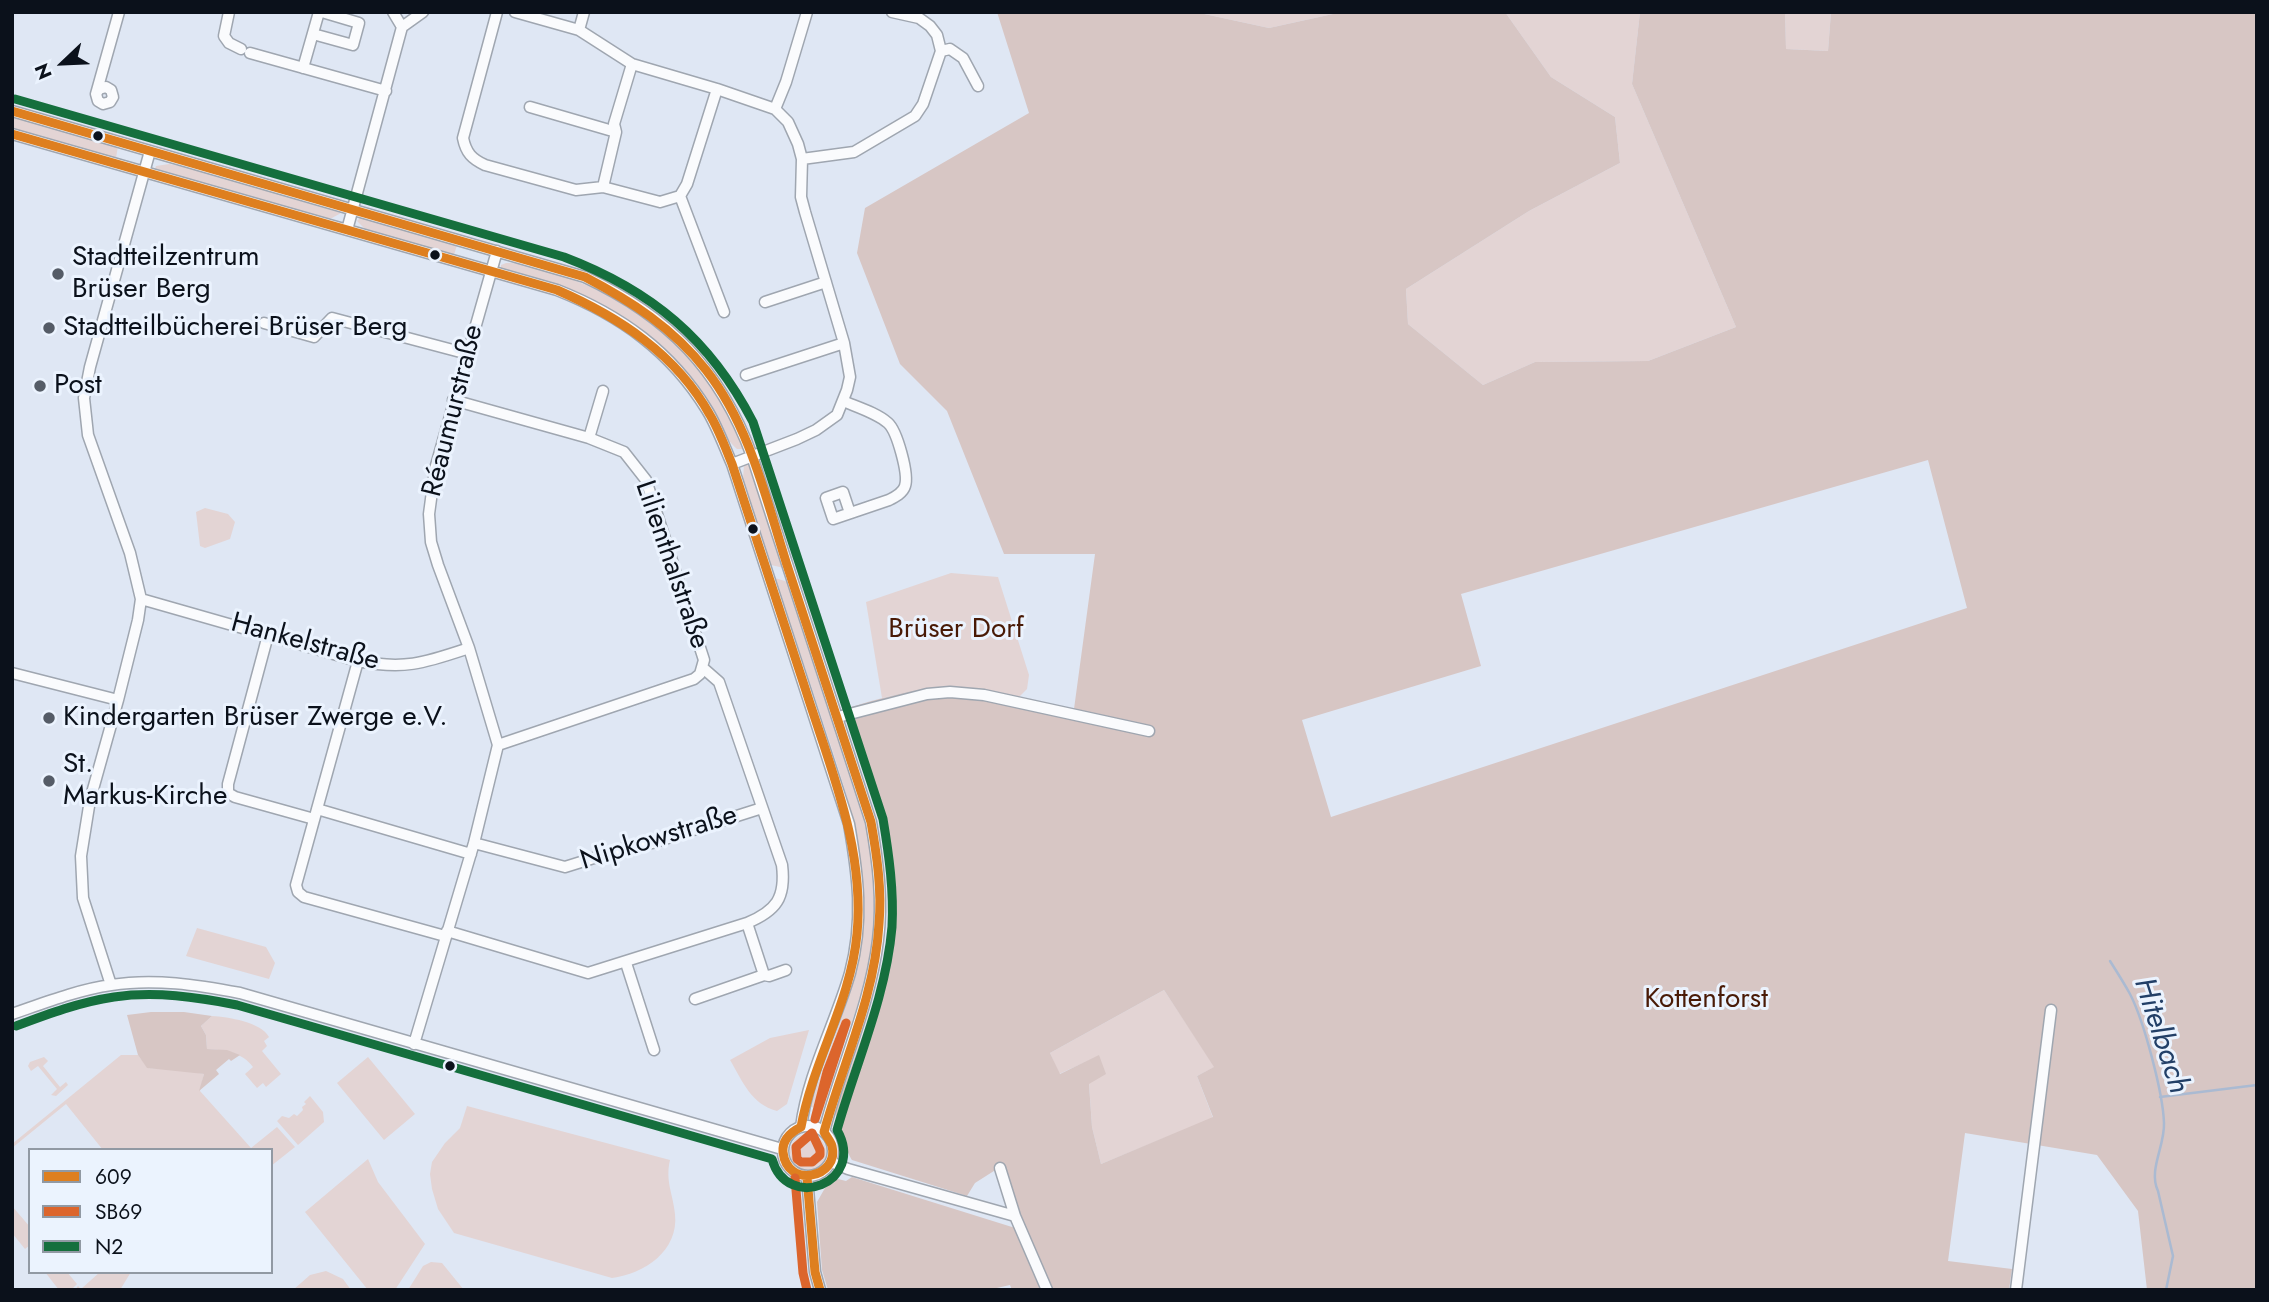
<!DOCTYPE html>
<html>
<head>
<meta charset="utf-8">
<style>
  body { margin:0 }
  #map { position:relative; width:2269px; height:1302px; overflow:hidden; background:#dfe7f4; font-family:Jost,sans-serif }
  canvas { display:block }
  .frame { position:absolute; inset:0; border:14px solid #0b111b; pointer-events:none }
  .legend { position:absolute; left:28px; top:1148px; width:245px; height:126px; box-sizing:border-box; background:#ebf3fe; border:2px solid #9199a3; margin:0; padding:9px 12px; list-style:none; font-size:21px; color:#0b111b }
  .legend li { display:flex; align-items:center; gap:14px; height:35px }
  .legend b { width:35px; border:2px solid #9199a3 }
  .north { position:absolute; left:28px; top:28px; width:70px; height:70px; -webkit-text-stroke:5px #ebf3fe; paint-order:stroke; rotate:247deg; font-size:19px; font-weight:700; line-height:28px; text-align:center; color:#0b111b }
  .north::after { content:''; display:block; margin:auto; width:24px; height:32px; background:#0b111b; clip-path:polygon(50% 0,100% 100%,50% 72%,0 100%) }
</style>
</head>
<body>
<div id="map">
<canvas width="2269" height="1302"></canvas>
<div class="frame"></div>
<ul class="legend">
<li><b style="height:9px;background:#de7f1f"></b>609</li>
<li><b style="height:9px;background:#dc652c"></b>SB69</li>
<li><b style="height:9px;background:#156f3d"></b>N2</li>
</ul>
<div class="north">N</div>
</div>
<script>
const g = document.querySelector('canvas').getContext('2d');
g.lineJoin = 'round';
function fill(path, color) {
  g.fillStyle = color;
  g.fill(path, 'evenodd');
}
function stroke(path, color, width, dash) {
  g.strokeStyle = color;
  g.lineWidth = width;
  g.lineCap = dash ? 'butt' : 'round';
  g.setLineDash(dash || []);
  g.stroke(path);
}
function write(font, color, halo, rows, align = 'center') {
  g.font = font + ' Jost,sans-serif';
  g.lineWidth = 6;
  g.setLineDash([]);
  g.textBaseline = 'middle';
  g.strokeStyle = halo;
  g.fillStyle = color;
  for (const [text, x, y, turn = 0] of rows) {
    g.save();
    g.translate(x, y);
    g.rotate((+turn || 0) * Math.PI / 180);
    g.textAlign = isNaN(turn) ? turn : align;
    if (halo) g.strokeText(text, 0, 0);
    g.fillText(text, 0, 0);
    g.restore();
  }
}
fill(new Path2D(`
  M1195 12H1342L1269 28Z
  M1505 12H1640L1632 84 1736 327 1648 361 1535 362 1483 385 1408 324 1406 289 1529 211 1620 163 1615 117 1551 77Z
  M1785 12H1831L1828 51 1786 49Z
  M12 117 118 146 116 158 12 129Z
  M169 164 190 168 341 213 332 218H325L155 169 156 166Z
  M361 217 457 245 454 255 365 229 357 221Z
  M506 263C523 262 537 268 553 273 633 297 722 365 743 449H737C717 431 710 401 694 380 640 312 581 293 501 269V265Z
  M744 464 749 465 784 568 771 565 743 480Z
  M205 508 228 514 235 522 230 539 205 548 200 546 196 512Z
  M951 573 998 577 1029 675 1027 689 1019 697C966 686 935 684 882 698L866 602Z
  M775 578 788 582 863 813C877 875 880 936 860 998 848 1035 832 1071 822 1109L811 1107C824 1057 849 1010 858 960 874 872 851 806 824 725 808 676 791 627 775 578Z
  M197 928 266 947 275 963 269 979 186 956Z
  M1164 990 1215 1067 1197 1076 1213 1118 1101 1164 1092 1127 1089 1083 1099 1056 1059 1074 1050 1053Z
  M212 1016C228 1017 261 1022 269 1037L264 1041 267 1046 262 1051 281 1074 266 1087 263 1083 257 1088 245 1074 253 1067C242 1052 225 1050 207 1049L206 1035 201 1026Z
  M809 1030 787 1104 777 1111C751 1104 743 1082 730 1060L770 1038Z
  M121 1055H138L148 1068 176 1069 204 1074 200 1091 251 1148 277 1127 295 1147 271 1166V1150H103L66 1104 12 1148V1144Z
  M44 1057 48 1061 43 1066 60 1087 66 1082 68 1085 56 1096 51 1095 57 1089 38 1066 31 1071 28 1066 30 1062Z
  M368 1057 415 1114 384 1140 337 1083Z
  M310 1096 323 1112 324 1122 298 1145 277 1121 282 1116 289 1118 294 1114 297 1116 303 1110 302 1107 306 1104 304 1102Z
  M467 1106 670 1160C665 1181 673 1194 675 1214 679 1251 644 1274 612 1278L454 1233 438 1209 432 1189 430 1174 432 1162 445 1143 460 1128Z
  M790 1152a18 18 0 1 1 36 0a18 18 0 1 1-36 0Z
  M368 1159 378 1182 425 1244 395 1290H368L305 1212Z
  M12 1206 30 1227V1245L25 1249 12 1233Z
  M431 1262 442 1263 464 1290H408L423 1266Z
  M326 1271 343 1279 351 1290H293L310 1275Z
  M45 1272H67L77 1284 71 1290H59Z
  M100 1272H131L120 1290H75L78 1286 81 1289Z`), '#e3d4d4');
fill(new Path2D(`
  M997 12H1195L1269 28 1342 12H1505L1551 77 1615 117 1620 163 1529 211 1406 289 1408 324 1483 385 1535 362 1648 361 1736 327 1632 84 1640 12H1785L1786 49 1828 51 1831 12H2257V1290H2147L2138 1211 2097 1155 1965 1133 1948 1261 2012 1269 2009 1290H1012L1010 1285 988 1290H828L822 1270 817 1202 825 1188 838 1179 846 1181 852 1177 1012 1227 1022 1222 997 1169 975 1183 967 1196 852 1160C850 1158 837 1128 837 1125 836 1121 837 1117 835 1113L886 969 890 891 879 811 844 709C879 699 915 687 951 687 993 687 1033 705 1074 709L1095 554H1004L947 411 900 364 857 253 865 208 1029 113ZM1928 460 1967 608 1331 817 1302 720 1481 666 1461 594ZM1164 990 1214 1067 1197 1076 1213 1117 1101 1164 1092 1127 1089 1084 1106 1074 1099 1055 1060 1074 1050 1053Z
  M151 1012H184L212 1016 201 1026 206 1035 207 1049 227 1050 240 1055 231 1061 229 1059 216 1070 219 1074 199 1091 204 1074 147 1068 138 1055 127 1015Z`), '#d7c6c4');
stroke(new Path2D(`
  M2110 961C2117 972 2124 983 2130 994 2144 1021 2163 1093 2164 1123 2165 1146 2148 1170 2158 1191L2173 1256 2166 1290
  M2160 1097 2257 1085`), '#aabad2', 2.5);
const minor = new Path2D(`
  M229 12 224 36 229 43 241 49
  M393 12 402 27
  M497 12 463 138C466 153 472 159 485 165L576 190 603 187 660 202 680 196 687 184 717 89
  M515 12 579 30 632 64 717 89 775 109 788 122 798 144 802 159 801 197 805 212 844 343 850 377 847 390 837 415 816 430 797 439 732 464
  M579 30 584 12
  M313 34 353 45 359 23 322 12
  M941 51 950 49 963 58 978 86
  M250 53 386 91
  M303 68 319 12
  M96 94 99 89 106 87 111 90 113 97 110 102 103 104 98 101 96 94 119 12
  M530 107 616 132
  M775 109 786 82 807 12
  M12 111 585 277C668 316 720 369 752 456L871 822C878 862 883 900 878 940 870 1007 840 1068 824 1132
  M12 134 557 290C620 315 671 351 707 410 717 426 724 446 732 464L849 824C858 875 864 921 850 973 835 1025 808 1073 801 1127
  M802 159 854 152 915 116 923 104 941 51 937 35 930 26 919 18 892 12
  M603 187 616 132 614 124 632 64
  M680 196 724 312
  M347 230 402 27 423 12
  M765 302 826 282
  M264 323 314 337 332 318 468 354
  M746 375 844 343
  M453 400 589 438 624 452 646 480 704 660 700 674 694 679 498 745
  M843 401C857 407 877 413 888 423 897 431 909 474 905 486 903 493 895 497 889 500L833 519 826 498 843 492 850 513
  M589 438 603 391
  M141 599 358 661C405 670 424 663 469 648
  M268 635 228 784V793L235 797 314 819
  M358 661 296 885 298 892 304 897 445 936
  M12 673 118 700
  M838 717 927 694 950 692 984 695 1149 731
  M317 809 471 854
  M474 843 565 867 645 842 652 843 762 808
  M747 923 764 975 769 976 786 970
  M447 931 588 973 747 923C776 911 786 898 782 865L719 682 703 668
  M626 963 654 1050
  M111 985 83 898 81 856 90 800 118 700 138 620 141 599 130 553 88 435 84 398 90 367 150 151
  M695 999 764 975
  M12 1014C44 1003 77 990 111 985 154 978 198 985 240 993L782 1149
  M414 1044 474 843 498 745 469 648 438 565 431 542 429 514 435 469 497 251
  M783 1151a25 25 0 1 1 50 0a25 25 0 1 1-50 0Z
  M831 1162 848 1169 1015 1216
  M1000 1168 1015 1216 1047 1290
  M807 1177 815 1272 820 1290
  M2016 1290 2051 1010`);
stroke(minor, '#9fa6b0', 13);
stroke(minor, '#fafbfd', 10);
stroke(new Path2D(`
  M12 111 585 277C631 301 673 328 706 370 750 426 766 499 787 565 815 650 843 736 871 822 877 856 882 890 879 924 875 996 843 1063 824 1132 826 1136 831 1142 832 1146 840 1177 787 1190 783 1152 782 1139 791 1132 801 1127 813 1061 851 1001 857 934 865 849 831 770 806 691 781 616 757 540 732 464 725 447 719 430 710 415 676 354 619 317 557 290L12 134
  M807 1177 815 1272 820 1290`), '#de7f1f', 9);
stroke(new Path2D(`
  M846 1023 815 1119 827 1072Z
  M812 1133 820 1150V1155L812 1162H801L797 1159 796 1147Z
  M795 1178 803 1273 807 1290`), '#dc652c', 9);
stroke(new Path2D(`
  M15 99 564 257C651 290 710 339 753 422L883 819C889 855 894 891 892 927 886 997 856 1063 837 1130 867 1183 787 1213 772 1159L237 1005C197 997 155 991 114 997 80 1002 48 1014 16 1026`), '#156f3d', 9);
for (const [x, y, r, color] of [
  [98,136,6,"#0b111b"],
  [435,255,6,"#0b111b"],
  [58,274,7,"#555c67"],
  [49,328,7,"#555c67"],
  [40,386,7,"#555c67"],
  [753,529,6,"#0b111b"],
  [49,718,7,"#555c67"],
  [49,781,7,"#555c67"],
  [450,1066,6,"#0b111b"]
]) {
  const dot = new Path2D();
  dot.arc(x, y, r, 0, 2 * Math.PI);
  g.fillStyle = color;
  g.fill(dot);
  stroke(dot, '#ebf3fe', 2.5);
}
write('28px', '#0b111b', '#ebf3fe', [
  ["Stadtteilzentrum",72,258],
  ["Brüser Berg",72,290],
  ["Stadtteilbücherei Brüser Berg",63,328],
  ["Post",54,386],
  ["Kindergarten Brüser Zwerge e.V.",63,718],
  ["St.",63,765],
  ["Markus-Kirche",63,797]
], 'left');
write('28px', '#0b111b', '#ebf3fe', [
  ["Réaumurstraße",454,411,-76],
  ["Lilienthalstraße",671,565,71],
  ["Hankelstraße",305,643,15],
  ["Nipkowstraße",659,839,-17]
]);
write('28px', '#491a06', '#ebf3fe', [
  ["Brüser Dorf",956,630],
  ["Kottenforst",1706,1000]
]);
write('italic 30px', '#223f67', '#ebf3fe', [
  ["Hitelbach",2160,1036,72]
]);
</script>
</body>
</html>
